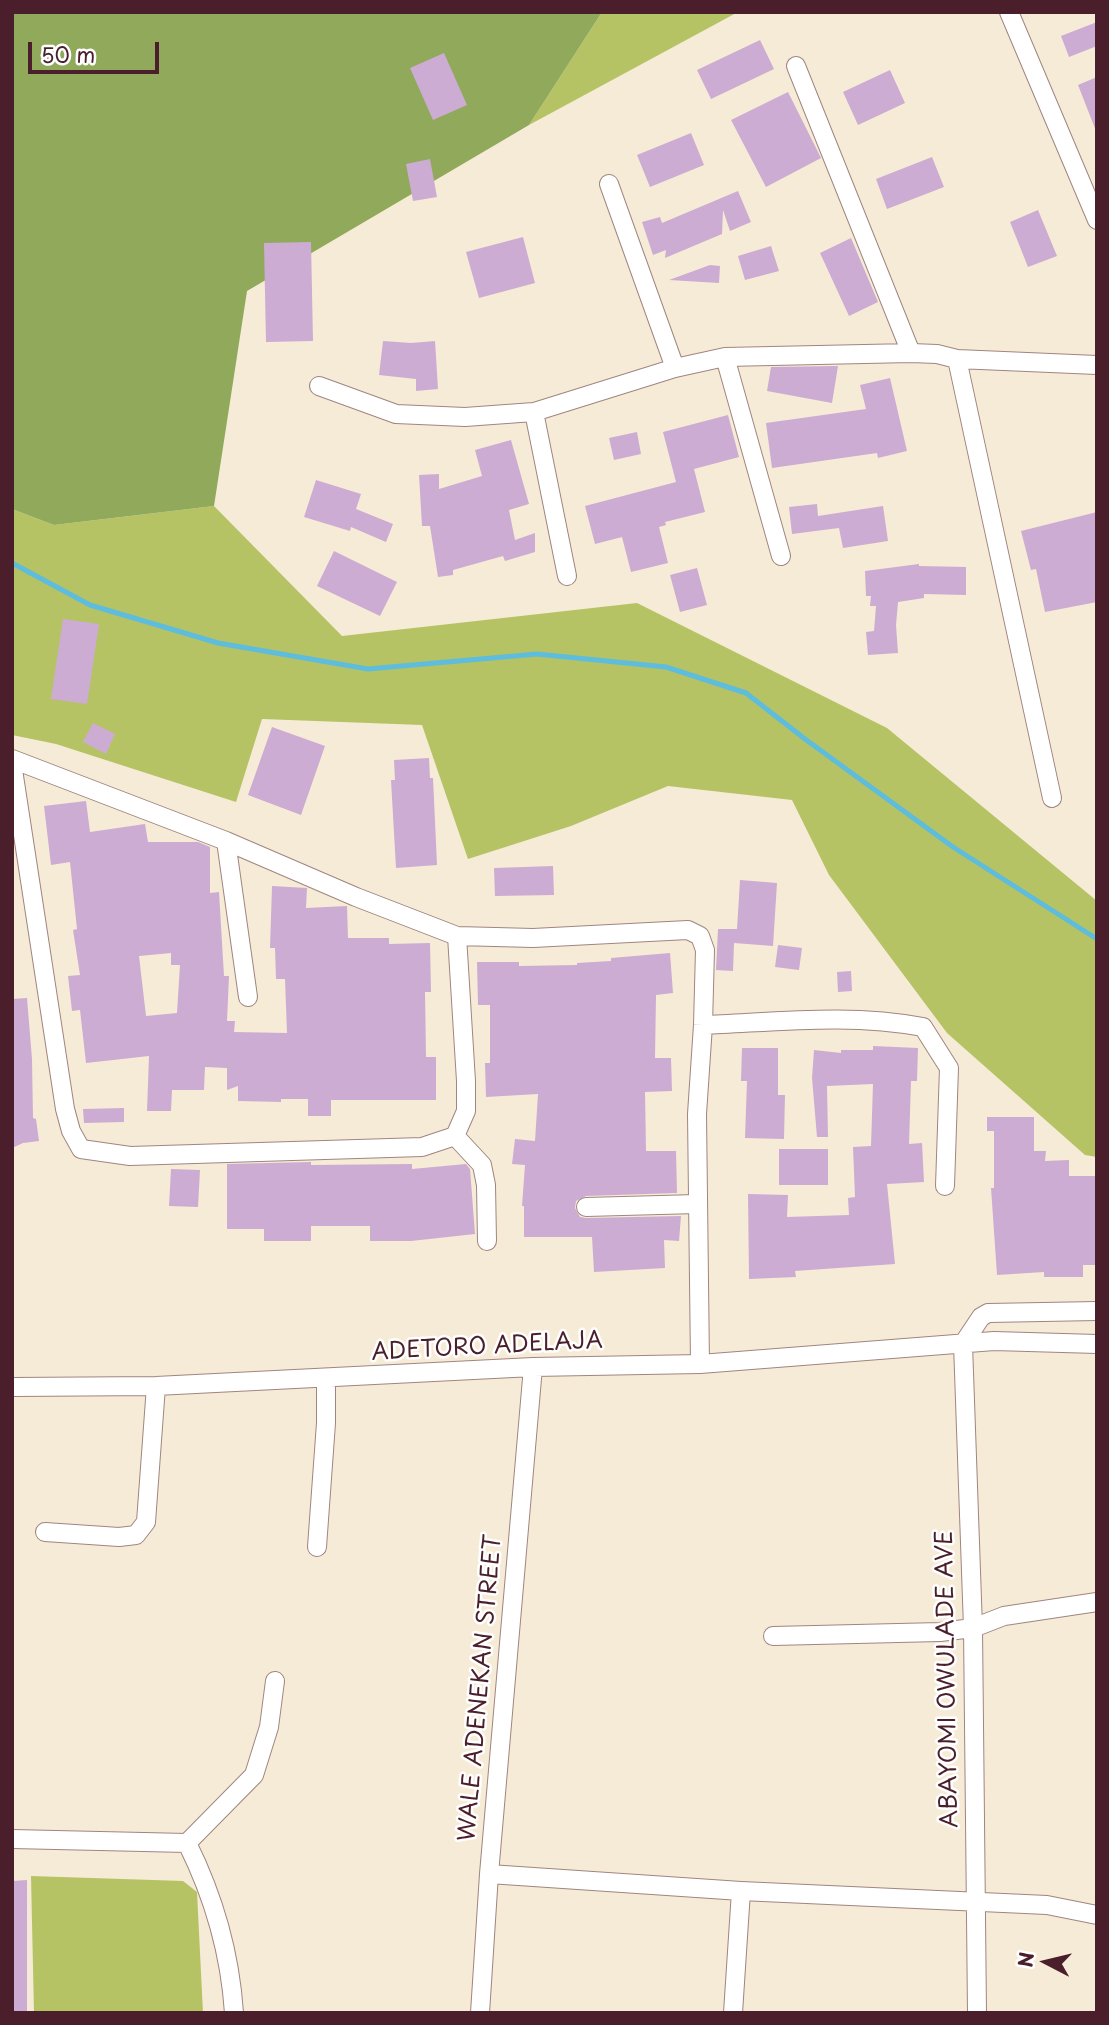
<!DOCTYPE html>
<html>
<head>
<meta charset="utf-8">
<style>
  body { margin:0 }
  #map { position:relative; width:1109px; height:2025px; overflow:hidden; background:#f6ebd6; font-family:"Playpen Sans",sans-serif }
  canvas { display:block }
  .frame { position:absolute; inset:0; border:14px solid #4a1f2b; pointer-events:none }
  .north { position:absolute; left:1011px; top:1927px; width:70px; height:70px; -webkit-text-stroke:5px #fff; paint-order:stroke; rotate:277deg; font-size:19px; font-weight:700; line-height:28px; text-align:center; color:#4a1f2b }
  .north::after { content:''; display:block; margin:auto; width:24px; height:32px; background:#4a1f2b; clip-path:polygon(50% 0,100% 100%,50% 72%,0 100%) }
  .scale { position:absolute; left:28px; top:42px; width:131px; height:32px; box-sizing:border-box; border:4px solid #4a1f2b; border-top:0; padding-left:9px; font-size:21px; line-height:24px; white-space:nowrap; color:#4a1f2b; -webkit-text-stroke:5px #fff; paint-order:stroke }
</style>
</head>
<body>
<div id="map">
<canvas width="1109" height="2025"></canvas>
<div class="frame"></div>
<div class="north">N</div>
<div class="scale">50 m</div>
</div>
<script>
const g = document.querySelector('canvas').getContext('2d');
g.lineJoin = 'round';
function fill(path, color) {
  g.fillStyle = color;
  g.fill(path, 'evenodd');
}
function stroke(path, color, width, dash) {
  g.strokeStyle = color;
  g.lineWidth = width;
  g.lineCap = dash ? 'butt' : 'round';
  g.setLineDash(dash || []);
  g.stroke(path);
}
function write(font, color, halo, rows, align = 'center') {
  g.font = font + ' "Playpen Sans",sans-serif';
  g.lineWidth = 5;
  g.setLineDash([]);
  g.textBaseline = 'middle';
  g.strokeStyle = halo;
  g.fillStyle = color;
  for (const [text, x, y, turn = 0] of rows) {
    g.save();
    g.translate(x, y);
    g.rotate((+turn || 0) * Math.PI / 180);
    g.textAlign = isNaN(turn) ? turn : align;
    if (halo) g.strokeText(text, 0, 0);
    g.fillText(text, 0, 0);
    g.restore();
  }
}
fill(new Path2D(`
  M602 12H738L529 125Z
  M214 506 342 636 637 603 887 728 1097 901V1157L1085 1155 947 1033 829 875 792 800 668 786 571 826 468 859 422 725 262 719 236 802 56 744 12 735V509L54 525Z
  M31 1876 183 1881 197 1892 203 2013H34Z`), '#b5c365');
fill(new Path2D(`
  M12 12H602L529 125 247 291 214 506 54 525 12 509Z`), '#90a95a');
stroke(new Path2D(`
  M12 563 90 605 218 643 368 669 537 654 666 667 746 693 805 739 953 847 1097 939`), '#5ebcdc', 5);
fill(new Path2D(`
  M1097 22V46L1069 57 1061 36Z
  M760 40 774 69 711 99 697 70Z
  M444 53 467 105 433 120 410 68Z
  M890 70 905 103 858 125 843 92Z
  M1097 77V131H1096L1078 85Z
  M788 92 821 158 766 187 731 120Z
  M691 133 704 165 650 187 637 155Z
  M932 157 944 187 887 209 876 179Z
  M430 159 437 197 413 201 406 164Z
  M738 191 751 222 730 231 723 210 722 234 665 258 666 250 653 255 642 222 660 217 662 223Z
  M1038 210 1057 256 1028 267 1010 222Z
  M523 237 535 283 479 298 466 252Z
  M851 238 878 302 849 316 820 253Z
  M311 242 313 341 266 342 264 243Z
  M771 246 779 271 745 280 738 256Z
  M710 265 720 266 719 283 669 280Z
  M383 341 411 343 435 341 438 389 416 391V379L379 375Z
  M838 366 832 403 767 391 771 367Z
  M890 378 907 451 878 458 877 453 772 468 766 423 866 409 860 385Z
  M728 415 739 457 694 469 705 512 665 522 666 525 659 527 668 563 631 572 622 537 595 544 585 506 676 482 663 432Z
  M637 432 641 454 614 460 609 438Z
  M511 440 529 504 509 510 515 540 535 533V552L505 561 503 556 453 570V575L438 577 430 526H422L419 475 439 474V489L482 476 475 450Z
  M316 480 361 494 356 509 393 524 386 542 351 527 350 531 304 517Z
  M817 504 818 516 883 506 888 541 843 548 839 528 792 534 789 507Z
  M1097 512V602L1045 612 1036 569 1031 570 1021 531Z
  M334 551 397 582 380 616 317 586Z
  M919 564V566L966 567V595L924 594V598L898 602 896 625 898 653 868 655 866 632 874 631 876 606H870L871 596H866L865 571Z
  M697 568 707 605 680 612 670 575Z
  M63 619 99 624 87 704 51 699Z
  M93 723 115 734 106 754 83 742Z
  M272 727 325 746 301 815 248 795Z
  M429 758 430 778H433L437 865 396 868 391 780H395L394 760Z
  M86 801 90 832 145 824 148 842H198L210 847V893L219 892 224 976H229L227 1021H235L234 1032 287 1033 285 979H276L275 948H270L272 886 307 888 306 908 347 906 348 938H389V944L430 943 431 992H425L426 1057H436V1100H331V1116H308V1099H281V1102L238 1101V1086L227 1090V1068L205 1067 204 1090H172L171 1111H147L149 1056 86 1063 80 1010 72 1011 68 976 80 975 73 930 77 929 70 862 51 865 44 806ZM171 953V965H180L177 1013 146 1016 139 956Z
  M553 866 554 895 495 896 494 868Z
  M740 880 777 883 773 946 734 943 733 971 716 970 718 929H737Z
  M778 945 802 948 799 970 775 967Z
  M670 953 673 993 656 995 655 1058H671L672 1091 645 1092 646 1151H676L677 1193 586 1196 576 1201 575 1208 580 1217 586 1218 681 1216 679 1241 664 1240 665 1268 594 1272 592 1237H524V1206H522L525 1165 512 1164 515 1139 535 1141 538 1094 486 1097 485 1063H490V1005H478L477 962H519V966L577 965V963L611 961V958Z
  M851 971 852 991 838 992 837 972Z
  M27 998 32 1059 33 1118 36 1119 39 1141 23 1143 12 1148V999Z
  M873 1046 918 1048 917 1081H911L909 1144 922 1143 924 1182 887 1184 895 1264 795 1271 796 1277 749 1279 748 1194 788 1195 787 1217 849 1215 848 1198 855 1197 853 1147 871 1146 873 1084 827 1086 828 1137H817L812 1078 814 1050 841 1053V1050H873Z
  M742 1048H778V1095H785L784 1139 745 1138 747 1081H741Z
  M124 1108V1122L84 1123 83 1109Z
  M987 1117H1034V1151H1046L1045 1161 1069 1160V1176H1097V1265H1083V1277H1044V1272L997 1275 991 1188H994V1131H987Z
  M779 1149H828V1185H779Z
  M311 1162V1165L412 1164V1169L466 1164 470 1169 475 1234 411 1241H370V1226H311V1241H264V1229H227V1164Z
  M171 1169 200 1170 198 1207 169 1206Z
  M27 1880V2013H12V1881Z`), '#ccacd3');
const street = new Path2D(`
  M1009 12 1097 220
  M796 66 911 353
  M609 184 675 368
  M725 357 781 556
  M957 359 1052 798
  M319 386 396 414 465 417 534 412 675 368 725 357 911 353 937 354 957 359 1097 365
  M534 412 567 576
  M12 759 226 841 356 897 457 936 533 938 688 930 700 936 705 950 703 1025 697 1114 700 1364
  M12 763 65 1109 71 1131 81 1149 130 1156 422 1147 455 1136 466 1111V1081L457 936
  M226 841 248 997
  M703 1025C777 1022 851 1013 923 1027L949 1068 945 1186
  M455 1136 482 1165 486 1185 487 1241
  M586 1207 697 1204
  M963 1344 973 1628 977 2013
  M963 1344 981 1317 988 1313 1097 1311
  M12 1387 156 1386 533 1367 700 1364 994 1341 1097 1344
  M45 1532 119 1537 136 1535 146 1522 156 1386
  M317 1547 326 1423V1380
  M773 1636 940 1632 973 1628 1004 1616 1097 1602
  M12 1839 187 1843C214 1897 230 1952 234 2013
  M187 1843 254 1775 269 1727 275 1681
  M489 1874 741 1891 1047 1905 1097 1915
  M480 2013 489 1874 533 1367
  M733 2013 741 1891`);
stroke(street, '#a08580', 20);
stroke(street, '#fff', 18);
write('23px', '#4a1f2b', '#fff', [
  ["ADETORO ADELAJA",487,1347,-3],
  ["ABAYOMI OWULADE AVE",948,1679,-91],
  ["WALE ADENEKAN STREET",481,1688,-85]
]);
</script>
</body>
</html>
